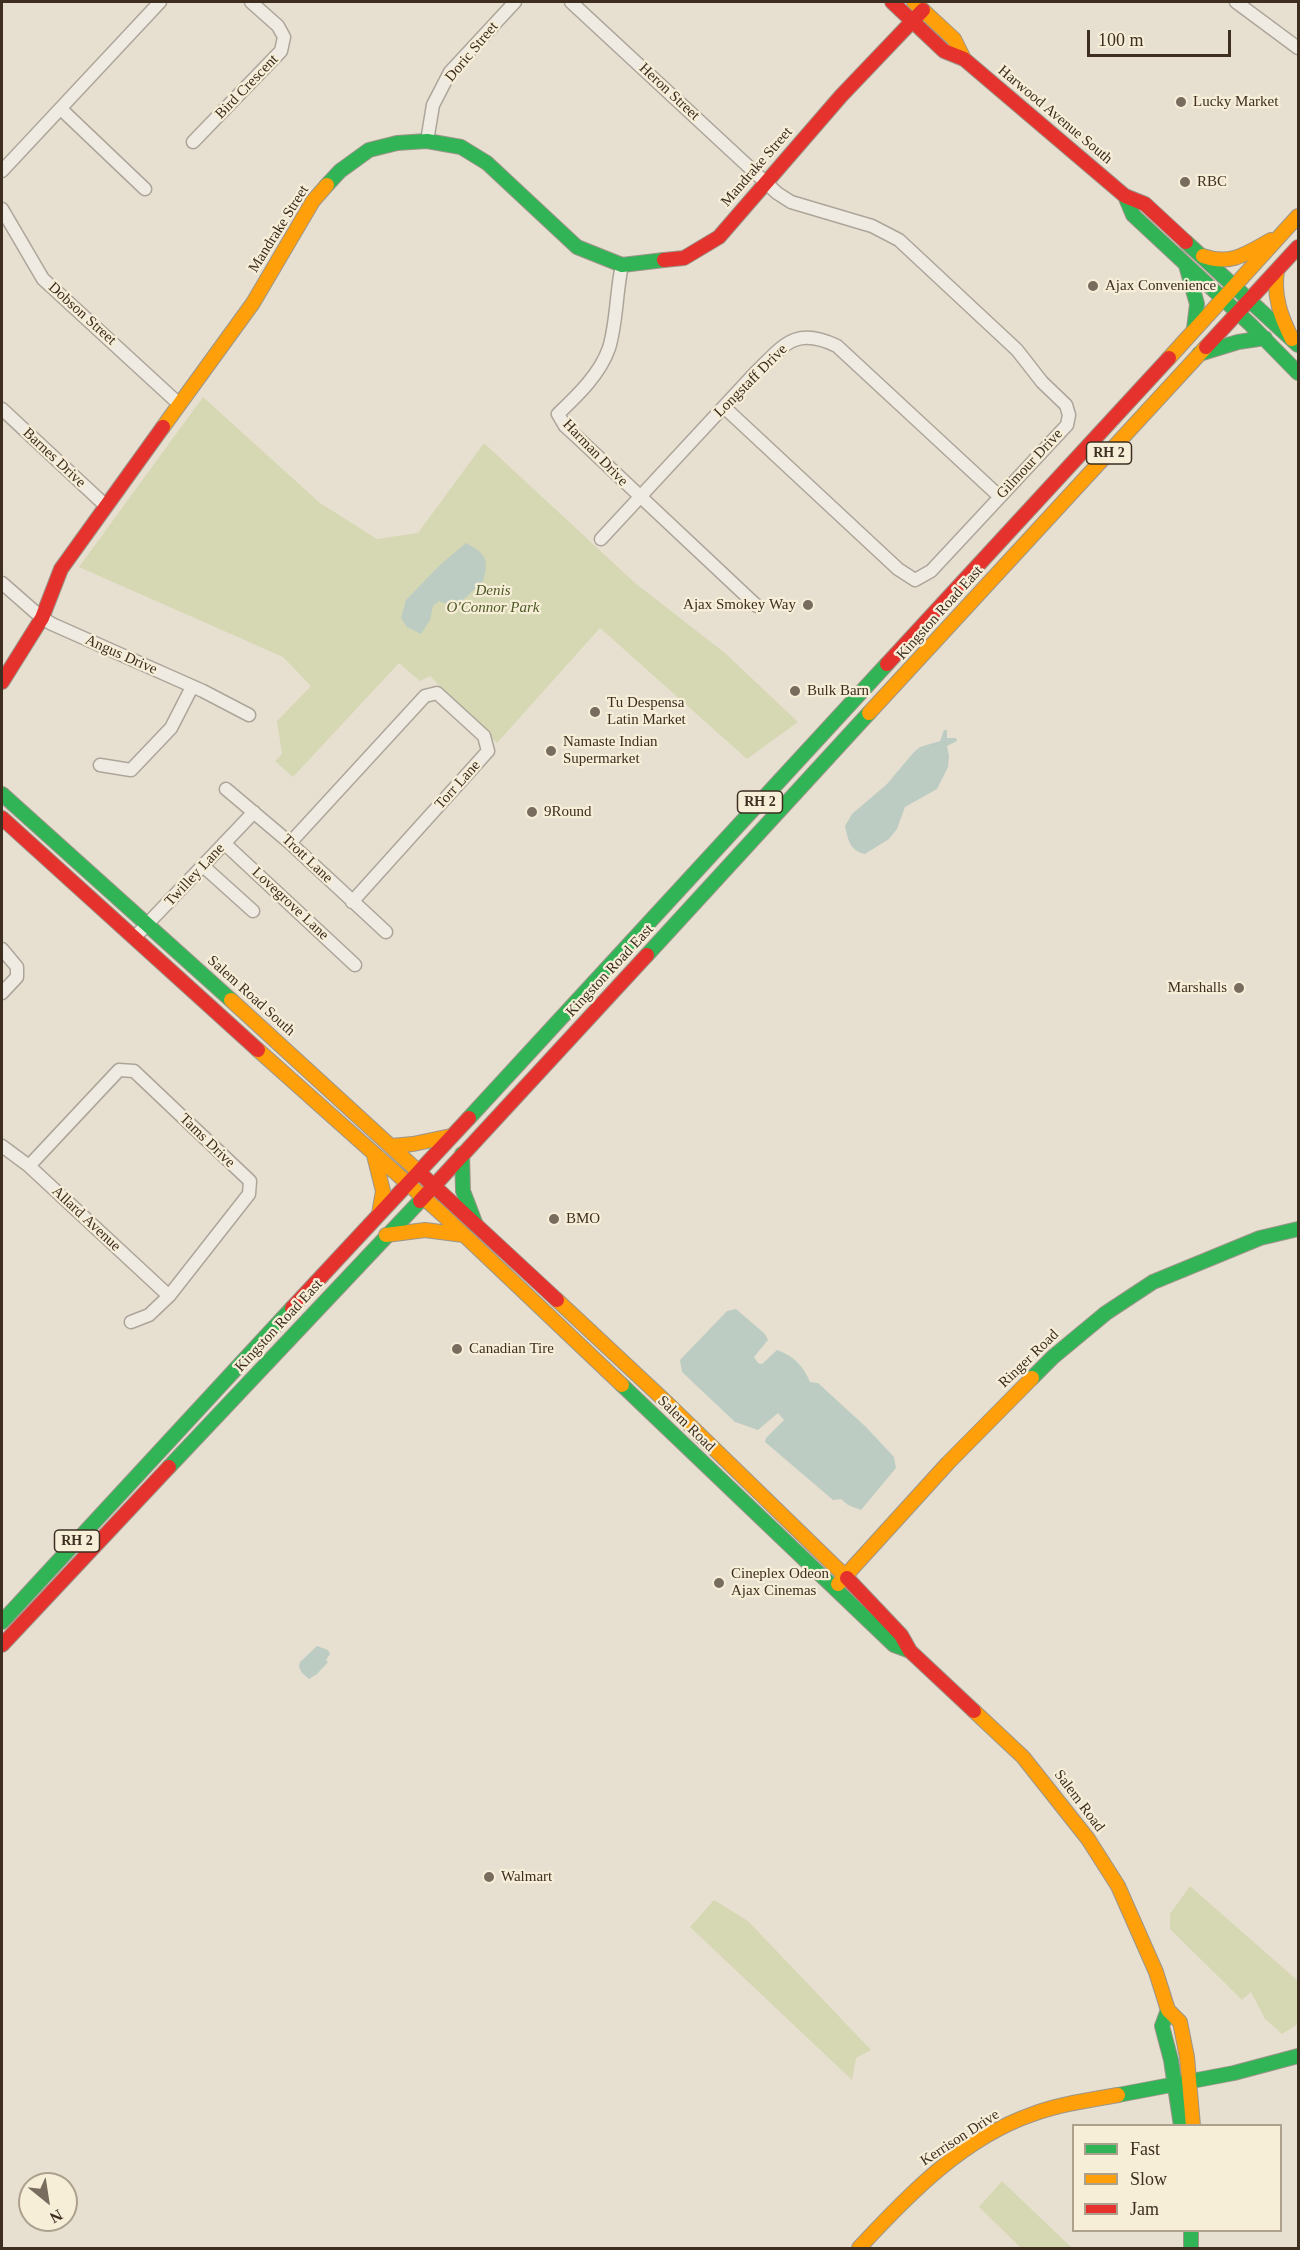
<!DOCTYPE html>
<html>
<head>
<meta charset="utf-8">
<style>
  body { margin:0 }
  #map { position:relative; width:1300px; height:2250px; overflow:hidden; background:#e7e0d1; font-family:"Times New Roman",serif }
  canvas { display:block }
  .frame { position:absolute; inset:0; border:3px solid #3d2e20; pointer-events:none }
  .legend { position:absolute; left:1072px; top:2124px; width:210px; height:108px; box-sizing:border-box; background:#f7eed8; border:2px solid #ada18e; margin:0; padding:8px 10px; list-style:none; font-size:18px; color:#3d2e20 }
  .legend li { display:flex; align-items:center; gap:12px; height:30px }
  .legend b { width:30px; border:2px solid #ada18e }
  .north { position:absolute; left:18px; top:2172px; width:60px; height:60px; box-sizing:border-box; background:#f7eed8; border:2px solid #ada18e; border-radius:50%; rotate:150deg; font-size:16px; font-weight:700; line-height:24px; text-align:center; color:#3d2e20 }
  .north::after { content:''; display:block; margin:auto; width:21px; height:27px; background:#786c5e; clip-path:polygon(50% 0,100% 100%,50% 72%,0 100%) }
  .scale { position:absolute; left:1087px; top:30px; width:144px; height:27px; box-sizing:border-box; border:3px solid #3d2e20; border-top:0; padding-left:8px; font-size:18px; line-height:21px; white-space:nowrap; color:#3d2e20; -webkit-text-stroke:4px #f7eed8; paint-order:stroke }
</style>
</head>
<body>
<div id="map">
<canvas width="1300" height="2250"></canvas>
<div class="frame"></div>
<ul class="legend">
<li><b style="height:8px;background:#30b455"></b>Fast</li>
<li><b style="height:8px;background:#ff9f0a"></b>Slow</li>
<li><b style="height:8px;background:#e5322d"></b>Jam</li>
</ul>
<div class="north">N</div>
<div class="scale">100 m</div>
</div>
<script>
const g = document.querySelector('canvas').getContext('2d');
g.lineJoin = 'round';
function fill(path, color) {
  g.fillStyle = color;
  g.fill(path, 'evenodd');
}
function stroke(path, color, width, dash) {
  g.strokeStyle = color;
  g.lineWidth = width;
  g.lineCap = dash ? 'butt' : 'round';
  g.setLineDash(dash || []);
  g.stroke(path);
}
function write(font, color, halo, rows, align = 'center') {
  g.font = font + ' "Times New Roman",serif';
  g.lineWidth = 4.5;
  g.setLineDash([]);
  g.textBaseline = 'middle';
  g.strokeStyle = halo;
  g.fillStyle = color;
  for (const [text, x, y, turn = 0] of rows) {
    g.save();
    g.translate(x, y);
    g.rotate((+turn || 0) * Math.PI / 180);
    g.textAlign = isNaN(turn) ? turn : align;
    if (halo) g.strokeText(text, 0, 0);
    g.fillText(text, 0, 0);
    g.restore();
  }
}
fill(new Path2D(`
  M203 397 320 503 377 539 418 533 484 443 635 583 725 653 798 722 747 759 600 628 497 743 430 676 420 681 399 663 293 777 275 761 282 754 277 721 311 686 283 657 79 567Z
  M1190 1886 1298 1981V2024L1282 2034 1265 2019 1251 1992 1242 2000 1170 1929V1914Z
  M714 1900 748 1921 871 2050 856 2058 852 2080 690 1927Z
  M1002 2181 1072 2248H1021L979 2207Z`), '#d6d7b3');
fill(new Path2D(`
  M466 543C485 554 490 558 483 581 468 594 459 611 439 601L433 606 430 620 421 634 407 627 401 618 406 600 441 564Z
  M944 730H947V738H956L957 741 947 746 949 756 948 767 937 789 905 807 897 829 889 839 865 854C850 851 848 840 845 826L852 814 887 784 914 752 920 747 940 741Z
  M736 1309 765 1334 768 1340 754 1357 758 1363 762 1364 777 1350C793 1355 804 1367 810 1382L818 1383 866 1427 894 1457 896 1468 861 1510 848 1505 841 1499 833 1500 765 1442 766 1438 784 1420 778 1413 758 1430 735 1422 682 1372 680 1360 727 1311Z
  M317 1646 328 1650 330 1654 326 1660 328 1662 317 1674 309 1679 302 1673 299 1667 300 1662Z`), '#bcccc2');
const street = new Path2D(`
  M571 2 777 193 791 202 872 226 899 240 1017 350 1042 382 1066 405 1069 415 1067 425 931 571 915 580 898 569 725 408
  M1236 2 1298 48
  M61 109 145 189
  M427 141 433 105 450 72 515 2
  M193 142 281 51 284 37 278 26 251 2
  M2 171 160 2
  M2 209 43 279 179 404
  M622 265C616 292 617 322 609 348 600 374 578 395 558 414L565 426 576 436 757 606
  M2 409 106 506
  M601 539 755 373C784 345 795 326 837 346L999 496
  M2 583 42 618 52 624 203 691 249 715
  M100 765 131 770 171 728 192 687
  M226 789 290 843 386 932
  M224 843 355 965
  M290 843 425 696 437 693 484 736 488 751 352 902
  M203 866 253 911
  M135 937 254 812
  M2 949 17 967V977L2 993
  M2 1146 29 1166 169 1296
  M29 1166 119 1070 134 1071 250 1181 249 1194 169 1296 149 1315 131 1322`);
const fast = new Path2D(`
  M327 185 340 171 369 150 397 143 427 141 461 147 487 163 577 247 622 265 664 260
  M1125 196 1133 215 1251 325 1298 373
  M1186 242 1298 345
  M1186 265 1197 304 1194 329
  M1199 354 1238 342 1265 338
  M2 794 231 1000
  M647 955 869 713
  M469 1118 887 664
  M462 1154 463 1191 476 1225
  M1032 1378 1053 1357 1106 1313 1153 1282 1260 1238 1298 1229
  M622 1385 894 1645 910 1651
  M169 1467 420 1201
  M2 1622 292 1308
  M1168 2010 1162 2026 1171 2060 1181 2126
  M1118 2095 1234 2073 1298 2056
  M1191 2230V2248`);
const slow = new Path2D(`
  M914 2 954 39 964 59
  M1203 256C1231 266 1247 253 1271 240
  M1277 271C1273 296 1281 317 1292 339
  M1169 358 1298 216
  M163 427 253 303 313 201 327 185
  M869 713 1206 347
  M231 1000 421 1174
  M258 1050 443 1215 622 1385
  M391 1146 413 1144 451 1136
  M374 1155 383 1191 379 1214
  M386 1235 425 1230 464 1235
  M557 1300 665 1401 847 1578
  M838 1584 948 1463 1032 1378
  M974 1711 1023 1757 1088 1839 1118 1886 1156 1972 1168 2010 1180 2022 1187 2057 1193 2126
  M859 2248C908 2195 963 2138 1033 2114 1060 2104 1090 2100 1118 2095`);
const jam = new Path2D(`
  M892 2 944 51 964 59 1125 196 1145 204 1186 242
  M664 260 684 258 719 237 841 96 923 10
  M1206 347 1298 247
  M887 664 1169 358
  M2 682 42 618 61 569 163 427
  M2 818 258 1050
  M421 1174 557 1300
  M420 1201 647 955
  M292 1308 469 1118
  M847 1578 901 1635 910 1651 974 1711
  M2 1645 169 1467`);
stroke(street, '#ada599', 15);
stroke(fast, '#9c958a', 16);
stroke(slow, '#9c958a', 16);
stroke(jam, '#9c958a', 16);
stroke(street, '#efebe3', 12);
stroke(fast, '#30b455', 14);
stroke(slow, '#ff9f0a', 14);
stroke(jam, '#e5322d', 14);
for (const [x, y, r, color] of [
  [1181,102,6,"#786c5e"],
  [1185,182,6,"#786c5e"],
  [1093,286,6,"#786c5e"],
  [808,605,6,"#786c5e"],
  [795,691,6,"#786c5e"],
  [595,712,6,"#786c5e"],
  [551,751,6,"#786c5e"],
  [532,812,6,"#786c5e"],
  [1239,988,6,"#786c5e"],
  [554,1219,6,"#786c5e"],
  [457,1349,6,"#786c5e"],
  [719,1583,6,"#786c5e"],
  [489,1877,6,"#786c5e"]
]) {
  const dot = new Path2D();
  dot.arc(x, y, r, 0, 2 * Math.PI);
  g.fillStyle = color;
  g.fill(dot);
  stroke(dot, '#f7eed8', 2);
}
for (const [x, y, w] of [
  [1109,453,45],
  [760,802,45],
  [77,1541,45]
]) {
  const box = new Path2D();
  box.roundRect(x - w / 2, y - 11, w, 22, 4.5);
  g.fillStyle = '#f7eed8';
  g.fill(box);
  stroke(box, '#3d2e20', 1.5);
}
write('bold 14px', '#3d2e20', null, [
  ["RH 2",1109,453],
  ["RH 2",760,802],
  ["RH 2",77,1541]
]);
write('15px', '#3d2e20', '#f7eed8', [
  ["Doric Street",472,52,-50],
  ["Bird Crescent",247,87,-46],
  ["Heron Street",669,92,43],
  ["Harwood Avenue South",1055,115,40],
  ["Mandrake Street",757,167,-49],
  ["Mandrake Street",279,229,-58],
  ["Dobson Street",82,314,42],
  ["Longstaff Drive",751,381,-45],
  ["Harman Drive",595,453,46],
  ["Barnes Drive",54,458,43],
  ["Gilmour Drive",1030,464,-47],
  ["Kingston Road East",940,613,-48],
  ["Angus Drive",121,655,24],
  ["Torr Lane",458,785,-48],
  ["Trott Lane",307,859,43],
  ["Twilley Lane",195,875,-47],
  ["Lovegrove Lane",290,904,43],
  ["Kingston Road East",610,971,-47],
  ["Salem Road South",251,996,42],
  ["Tams Drive",207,1141,44],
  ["Allard Avenue",86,1219,43],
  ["Kingston Road East",279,1326,-47],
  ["Ringer Road",1029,1359,-44],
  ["Salem Road",686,1424,44],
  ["Salem Road",1079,1801,53],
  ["Kerrison Drive",960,2138,-33]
]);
write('15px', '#3d2e20', '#f7eed8', [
  ["Lucky Market",1193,102],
  ["RBC",1197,182],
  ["Ajax Convenience",1105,286],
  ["Ajax Smokey Way",796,605,"right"],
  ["Bulk Barn",807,691],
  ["Tu Despensa",607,703],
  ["Latin Market",607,720],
  ["Namaste Indian",563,742],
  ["Supermarket",563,759],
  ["9Round",544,812],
  ["Marshalls",1227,988,"right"],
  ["BMO",566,1219],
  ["Canadian Tire",469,1349],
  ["Cineplex Odeon",731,1574],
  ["Ajax Cinemas",731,1591],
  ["Walmart",501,1877]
], 'left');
write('italic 15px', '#4d5a26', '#f7eed8', [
  ["Denis",493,591],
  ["O'Connor Park",493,608]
]);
</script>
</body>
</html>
